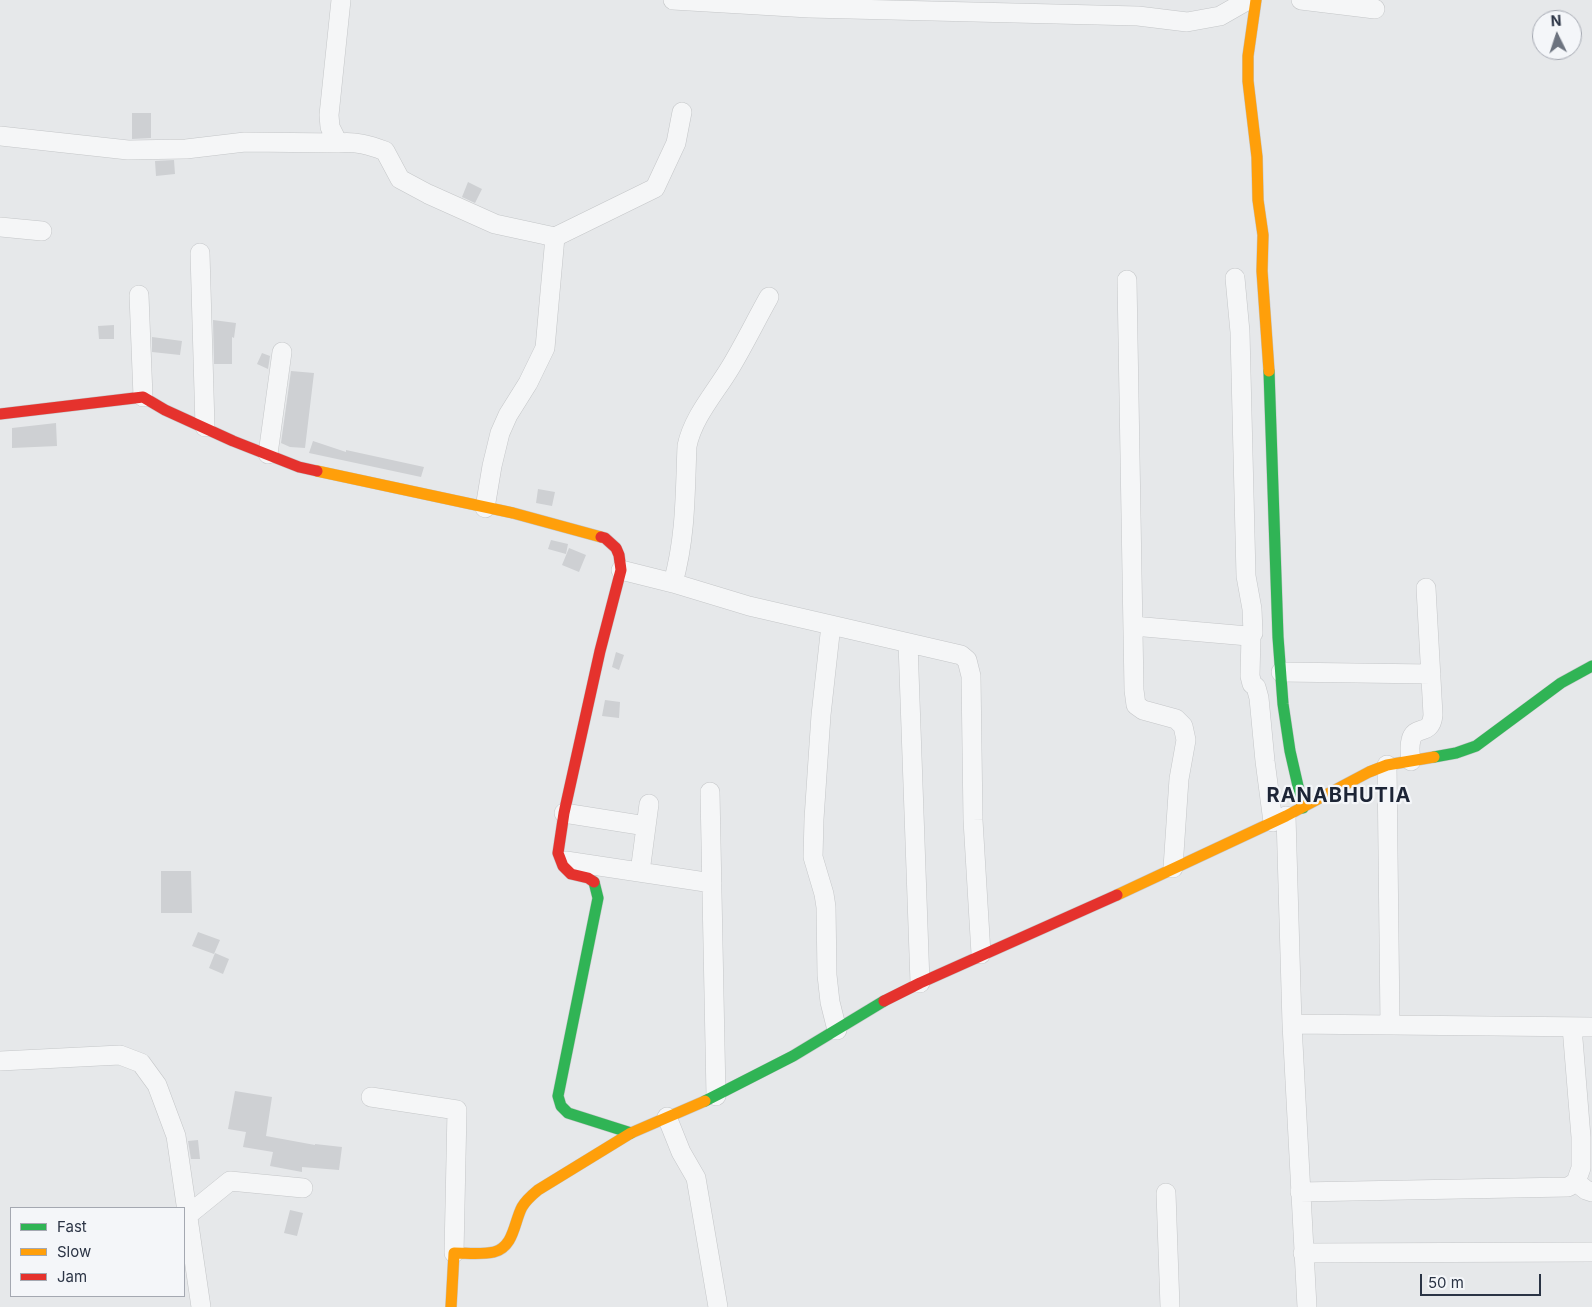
<!DOCTYPE html>
<html>
<head>
<meta charset="utf-8">
<style>
  body { margin:0 }
  #map { position:relative; width:1592px; height:1307px; overflow:hidden; background:#e6e8ea; font-family:Inter,sans-serif }
  canvas { display:block }
  .legend { position:absolute; left:10px; top:1207px; width:175px; height:90px; box-sizing:border-box; background:#f4f6f9; border:1px solid #a4a8b1; margin:0; padding:6px 9px; list-style:none; font-size:15px; color:#2b3445 }
  .legend li { display:flex; align-items:center; gap:10px; height:25px }
  .legend b { width:25px; border:1px solid #a4a8b1 }
  .north { position:absolute; left:1532px; top:10px; width:50px; height:50px; box-sizing:border-box; background:#f4f6f9; border:1px solid #a4a8b1; border-radius:50%; rotate:356deg; font-size:14px; font-weight:700; line-height:20px; text-align:center; color:#2b3445 }
  .north::after { content:''; display:block; margin:auto; width:18px; height:22px; background:#6c737f; clip-path:polygon(50% 0,100% 100%,50% 72%,0 100%) }
  .scale { position:absolute; left:1420px; top:1274px; width:121px; height:22px; box-sizing:border-box; border:2px solid #2b3445; border-top:0; padding-left:6px; font-size:15px; line-height:18px; white-space:nowrap; color:#2b3445; -webkit-text-stroke:4px #f4f6f9; paint-order:stroke }
</style>
</head>
<body>
<div id="map">
<canvas width="1592" height="1307"></canvas>
<ul class="legend">
<li><b style="height:6px;background:#30b455"></b>Fast</li>
<li><b style="height:6px;background:#ff9f0a"></b>Slow</li>
<li><b style="height:6px;background:#e5322d"></b>Jam</li>
</ul>
<div class="north">N</div>
<div class="scale">50 m</div>
</div>
<script>
const g = document.querySelector('canvas').getContext('2d');
g.lineJoin = 'round';
function fill(path, color) {
  g.fillStyle = color;
  g.fill(path, 'evenodd');
}
function stroke(path, color, width, dash) {
  g.strokeStyle = color;
  g.lineWidth = width;
  g.lineCap = dash ? 'butt' : 'round';
  g.setLineDash(dash || []);
  g.stroke(path);
}
function write(font, color, halo, rows, align = 'center') {
  g.font = font + ' Inter,sans-serif';
  g.lineWidth = 4.5;
  g.setLineDash([]);
  g.textBaseline = 'middle';
  g.strokeStyle = halo;
  g.fillStyle = color;
  for (const [text, x, y, turn = 0] of rows) {
    g.save();
    g.translate(x, y);
    g.rotate((+turn || 0) * Math.PI / 180);
    g.textAlign = isNaN(turn) ? turn : align;
    if (halo) g.strokeText(text, 0, 0);
    g.fillText(text, 0, 0);
    g.restore();
  }
}
fill(new Path2D(`
  M132 113H151V138L132 139Z
  M174 160 175 174 156 176 155 161Z
  M468 182 482 189 475 203 462 197Z
  M213 320 236 323 234 338 232 337V364H214Z
  M114 325V339H99L98 326Z
  M152 337 182 341 180 355 152 352Z
  M262 353 270 356 268 369 257 364Z
  M291 371 314 373 305 448 290 447 281 443Z
  M56 423 57 446 12 448V428Z
  M313 441 346 452V450L424 467 421 477 309 453Z
  M538 489 555 492 552 506 536 503Z
  M551 540 568 544 566 554 548 549Z
  M569 548 586 555 579 572 562 565Z
  M616 652 624 655 619 670 612 667Z
  M605 700 620 702 619 718 602 716Z
  M161 871H191L192 913H161Z
  M198 932 220 940 214 954 192 946Z
  M215 953 229 959 223 974 209 968Z
  M235 1091 272 1097 266 1136 315 1145V1144L342 1147 339 1170 302 1167V1172L270 1166 273 1152 243 1147 246 1132 228 1129Z
  M198 1140 200 1159H191L188 1141Z
  M290 1210 303 1213 297 1236 284 1233Z`), '#ced0d3');
const street = new Path2D(`
  M341 0 329 115 330 127 338 143C355 141 369 145 385 151L400 179 428 194 495 224 555 237 545 348 528 383 508 415 500 433 492 466 485 508
  M673 0 809 8 1138 16 1187 22 1220 16 1248 0
  M1301 0 1375 9
  M0 136 128 150 186 149 245 142 338 143
  M0 227 42 231
  M555 237 655 188 676 143 682 112
  M200 253 205 427
  M1127 280 1134 690 1136 705 1143 710 1176 719 1183 726 1186 740 1179 779 1173 868
  M139 295 143 397
  M268 454 282 352
  M621 570 673 583 749 606 961 655 967 660 971 676 973 820 981 954
  M673 583C686 536 685 494 687 446 693 417 715 393 730 368 744 345 756 320 769 297
  M831 625 821 715 814 819 813 857 824 894 826 907 827 975 830 1002 837 1030
  M1133 626 1248 636 1253 633 1252 609 1246 576 1240 332 1235 278
  M1251 635 1250 676 1252 684 1256 687 1259 698 1265 761 1273 822
  M908 643 920 983
  M1281 672 1431 674
  M1411 761C1410 754 1409 747 1411 740 1415 724 1431 737 1433 715L1426 588
  M1387 765 1390 1025
  M710 792 716 1096
  M564 813 646 826
  M1286 816 1292 1024 1307 1307
  M566 861 712 883
  M640 872 649 804
  M1292 1024 1592 1027
  M0 1061 120 1055 141 1063 157 1085 176 1136 201 1307
  M371 1097 457 1110 454 1253
  M667 1117 681 1152 696 1178 718 1307
  M1576 1182 1586 1190 1592 1192
  M1300 1192 1568 1187 1576 1182 1581 1168V1137L1572 1027
  M1166 1193 1170 1307
  M188 1215 230 1181 303 1188
  M1303 1253 1592 1252`);
const fast = new Path2D(`
  M1269 371 1278 637 1283 704 1290 751 1303 808
  M1434 757 1456 753 1476 746 1561 683 1592 666
  M594 882 598 898 558 1096 561 1106 568 1113 631 1133
  M705 1101 793 1056 884 1001`);
const slow = new Path2D(`
  M1256 0 1248 56V81L1257 157 1258 200 1263 235 1262 271 1269 371
  M317 471 513 513 601 537
  M1117 895 1286 816 1369 772 1387 765 1434 757
  M451 1307 454 1253C467 1253 481 1255 494 1252 514 1247 514 1222 522 1207 526 1200 532 1195 538 1190L631 1133 705 1101`);
const jam = new Path2D(`
  M0 414 143 397 165 410 233 441 299 467 317 471
  M594 882 588 878 571 874 563 866 558 853 564 813 600 651 621 570 619 555 616 548 605 538 601 537
  M884 1001 920 983 1117 895`);
stroke(street, '#c4c6c8', 20);
stroke(fast, '#c4c6c8', 12);
stroke(slow, '#c4c6c8', 12);
stroke(jam, '#c4c6c8', 12);
stroke(street, '#f5f6f7', 19);
stroke(fast, '#30b455', 11);
stroke(slow, '#ff9f0a', 11);
stroke(jam, '#e5322d', 11);
g.letterSpacing = '1px';
write('bold 20px', '#1d2536', '#f4f6f9', [
  ["RANABHUTIA",1339,796]
]);
g.letterSpacing = '0px';
</script>
</body>
</html>
